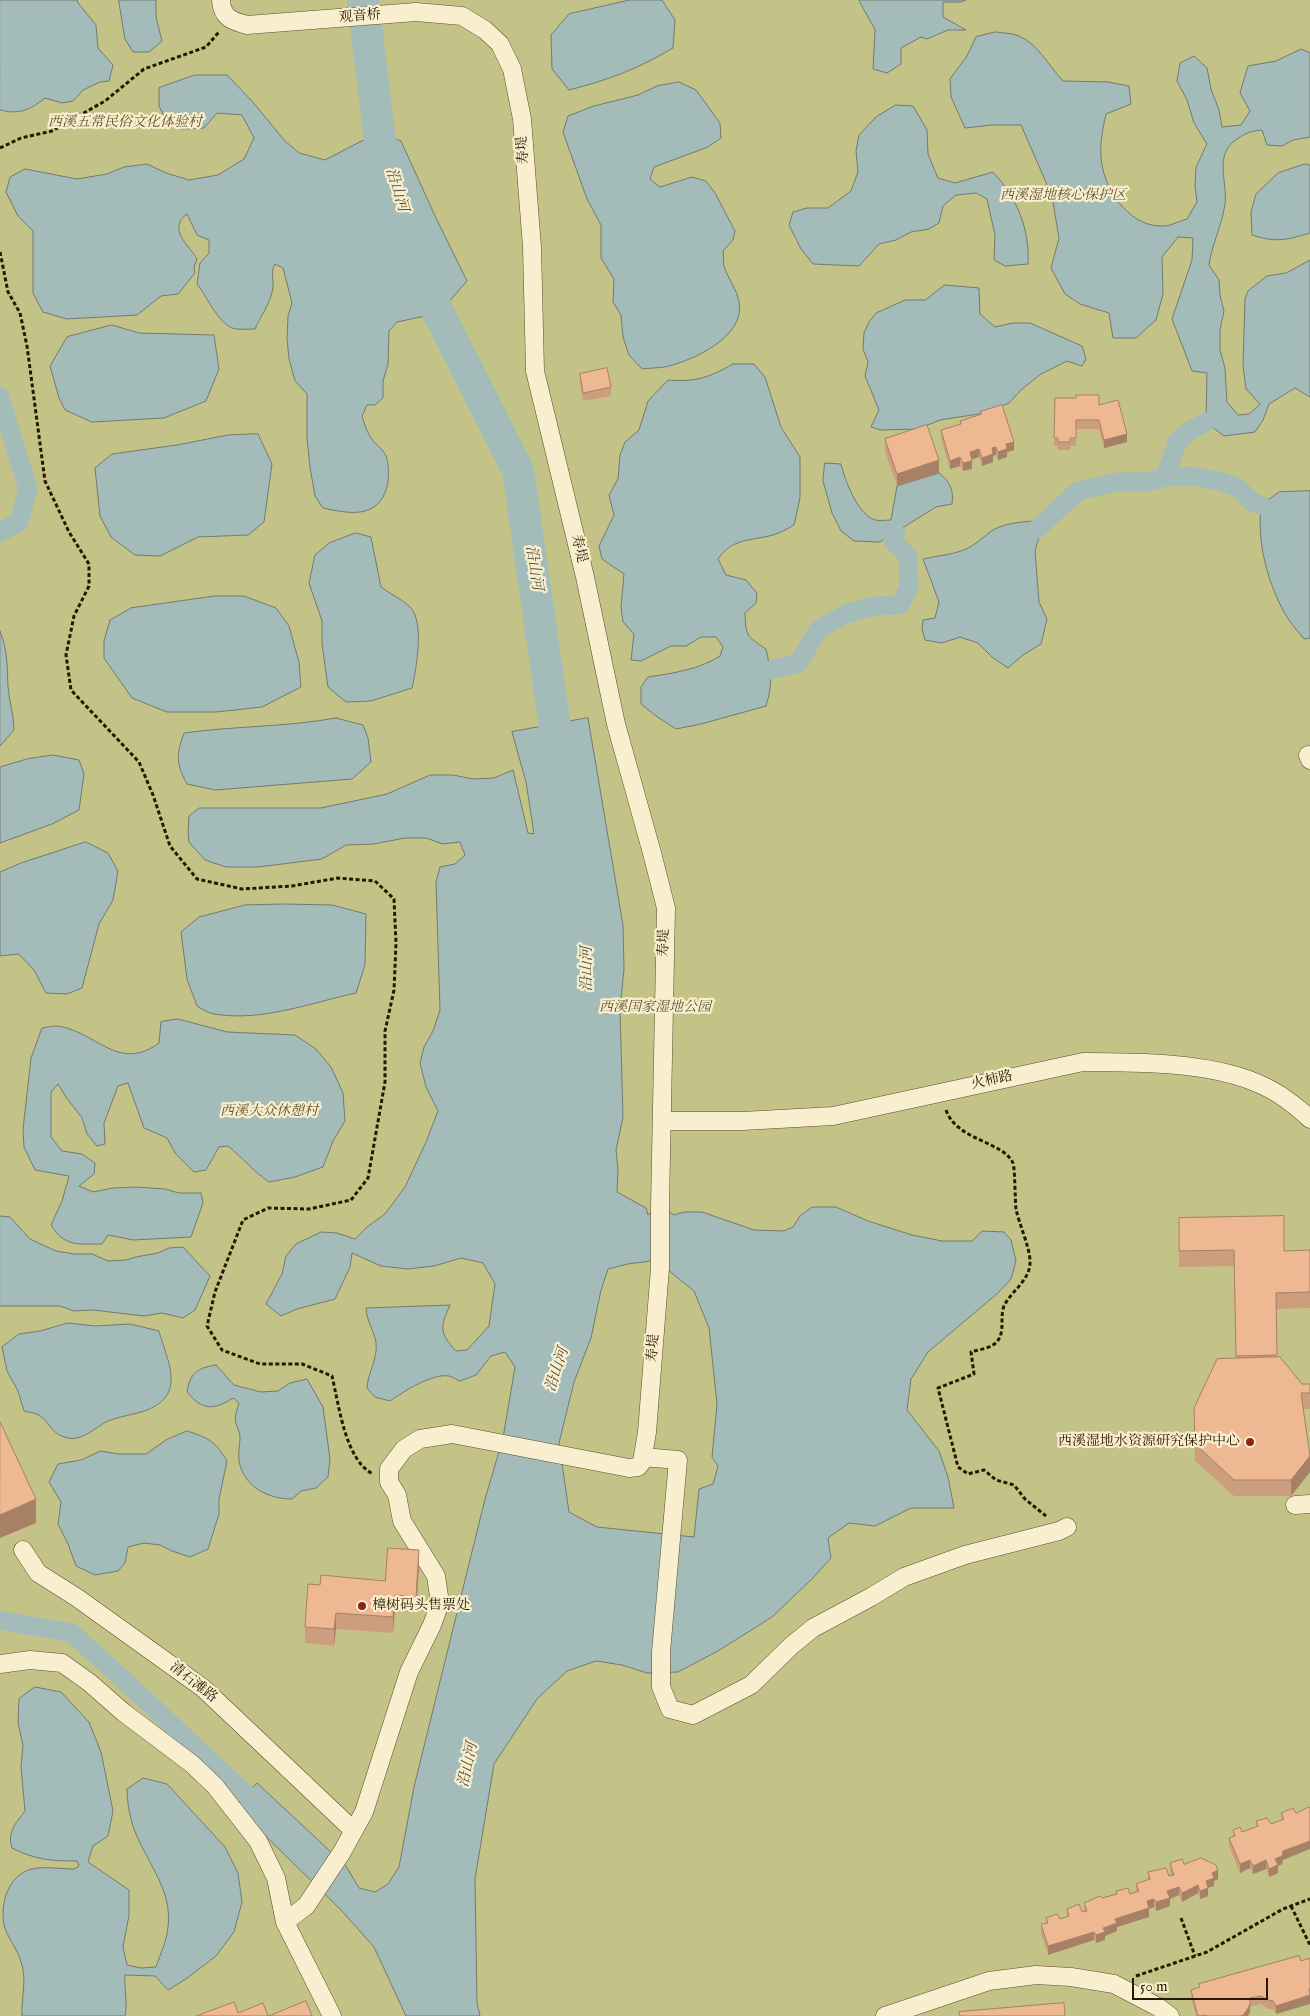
<!DOCTYPE html>
<html>
<head>
<meta charset="utf-8">
<style>
  body { margin:0 }
  #map { position:relative; width:1310px; height:2016px; overflow:hidden; background:#f6e7b3; font-family:"IM FELL English",serif }
  canvas { display:block }
  .scale { position:absolute; left:1132px; top:1978px; width:136px; height:22px; box-sizing:border-box; border:2px solid #2a1601; border-top:0; padding-left:6px; font-size:15px; line-height:18px; white-space:nowrap; color:#2a1601; -webkit-text-stroke:4px #f9efce; paint-order:stroke }
</style>
</head>
<body>
<div id="map">
<canvas width="1310" height="2016"></canvas>
<div class="scale">50 m</div>
</div>
<script>
const g = document.querySelector('canvas').getContext('2d');
g.lineJoin = 'round';
function fill(path, color) {
  g.fillStyle = color;
  g.fill(path, 'evenodd');
}
function stroke(path, color, width, dash) {
  g.strokeStyle = color;
  g.lineWidth = width;
  g.lineCap = dash ? 'butt' : 'round';
  g.setLineDash(dash || []);
  g.stroke(path);
}
function write(font, color, halo, rows, align = 'center') {
  g.font = font + ' "IM FELL English","Noto Serif SC",serif';
  g.lineWidth = 4.5;
  g.setLineDash([]);
  g.textBaseline = 'middle';
  g.strokeStyle = halo;
  g.fillStyle = color;
  for (const [text, x, y, turn = 0] of rows) {
    g.save();
    g.translate(x, y);
    g.rotate((+turn || 0) * Math.PI / 180);
    g.textAlign = isNaN(turn) ? turn : align;
    if (halo) g.strokeText(text, 0, 0);
    g.fillText(text, 0, 0);
    g.restore();
  }
}
fill(new Path2D(`
  M0 0H1310V2016H0Z`), '#c3c388');
const water = new Path2D(`
  M0 0H77L78 3 96 25 98 48 113 65 109 81 100 82 83 90 73 101 62 103 45 98C30 110 19 115 0 110Z
  M119 0H156V17L162 41 149 52H133L125 39Z
  M630 0H662L675 20 673 48C638 69 608 80 569 90L552 69 551 35 569 14Z
  M859 0H966L961 2H943V17L966 30H948L927 39 921 37 901 48V64L887 73 873 69 875 30Z
  M995 32C1002 33 1012 33 1019 36 1038 44 1049 66 1063 81L1108 82 1129 86 1131 104 1106 114C1103 127 1100 142 1101 156 1102 187 1128 226 1161 226 1169 227 1179 221 1187 219L1197 202 1195 186 1196 167 1207 144 1194 123 1187 100 1177 81 1180 63 1194 56 1207 68 1211 89 1219 110 1222 127 1241 125 1250 111 1240 93 1248 66 1276 61 1301 49 1310 53V137L1293 140 1282 146 1267 145 1262 130C1251 131 1246 133 1237 139 1213 155 1228 182 1225 204 1222 225 1212 244 1209 265L1219 280 1220 295 1224 311 1220 330V350L1225 368 1227 402 1238 415 1249 414 1260 404 1246 389 1243 366 1245 299 1248 291 1267 276 1286 273 1310 260V397L1295 388 1269 404 1263 420 1255 432 1224 436 1206 422 1207 373 1192 371 1172 319 1192 260 1193 238 1178 237 1162 257 1163 294 1156 320 1136 338H1113L1109 313 1080 304 1065 294 1051 268 1059 238 1052 196 1021 125H992L965 128 951 97 950 79 967 56 976 37Z
  M195 75H227L252 101 284 140 299 153 325 160 379 132 401 141 436 218 467 281 439 313 397 322 389 331 388 364 383 381V398L375 405H367L362 416C364 423 367 432 371 438 375 444 383 449 386 456 389 463 389 479 387 487 378 519 350 514 323 508L315 496 310 467 307 438V394L295 381 289 359 287 339 288 316 292 303 283 268 275 264C270 273 274 278 273 287 271 303 261 315 255 329 248 329 238 330 232 328 218 322 207 297 197 284L200 263 209 253V240L197 235 187 214C167 229 189 245 197 259L194 267 195 273 178 294 161 296 137 315 67 319 43 312 33 293V231L18 216 6 192 10 177 25 169 77 179 107 174 124 167 147 164 166 173 189 180 218 175 244 159 254 138 242 115 217 113 204 128 181 129 165 118 159 106V88Z
  M679 82 696 90 720 123 721 138 708 147 654 167 650 179 660 187 692 177 706 181 715 193 735 231 733 240 723 251C724 256 723 262 724 266 728 279 737 289 739 302 746 337 692 361 665 367 657 368 649 368 642 369L629 355 623 337 621 315 613 302 614 279 601 258V225L587 199 563 132 568 116 594 106 638 95 657 86Z
  M896 105 913 106 927 130 928 154 938 178 955 183 993 172C1017 198 1030 229 1028 264L1005 266 994 260 995 235 987 199 976 193 956 195 943 206 939 223 929 229 911 232 896 240 879 244 859 266 813 264 801 249 789 225 793 212 807 208H828L851 191 858 172 856 151 859 135 876 117Z
  M1305 164 1310 165V233C1286 240 1277 243 1252 235L1251 212 1256 194 1278 173Z
  M945 285 979 288 980 314 995 327 1013 323H1030L1082 346 1086 359 1082 366 1067 361 1041 374 1022 389 1009 403 985 413 940 420 918 429 881 430 871 427 879 410 865 376 868 362 863 349 864 333 869 322 876 313 905 300H925Z
  M112 325 139 333 214 335 219 369 206 401 164 418 92 422 65 410 59 398 50 366 67 337Z
  M733 364H754L765 377 781 427 800 457V498L794 525C787 529 780 533 773 535 751 541 732 538 718 559L726 575 746 580 757 593 756 603 745 613C746 636 746 636 766 649 771 671 773 684 766 706L701 724 676 729 656 716 641 704V687L648 677C673 673 698 670 720 656L723 647 716 637H701L686 646H671L641 661 631 660 634 634 623 622 621 607 624 574 602 559 599 546 614 515 609 495 618 479 620 455 625 442 639 430 648 401 668 380C696 382 708 378 733 364Z
  M258 434 272 464 264 522 248 535 198 537 160 556 135 555 111 537 100 516 95 468 112 454 177 445 228 435Z
  M825 463 841 464C845 480 857 514 875 520 880 521 887 520 891 520L897 486 939 473C950 482 954 490 952 504L936 507 880 542 854 541 841 531 832 513 823 481Z
  M1310 491V638L1304 639C1298 631 1290 623 1285 614 1267 581 1257 543 1261 505L1279 492Z
  M1035 521 1039 537 1035 551 1039 602 1047 619 1041 644 1023 655 1008 668 992 657 978 643 960 637 942 643 925 640 922 629 923 620 935 618 939 602 923 559C935 556 950 555 961 551 973 547 981 539 990 532 1002 523 1021 522 1035 521Z
  M356 533 371 537 381 587C390 594 402 599 410 607 425 621 416 671 412 688L371 701 346 702 328 687 322 644V621L309 583 315 555 329 543Z
  M215 596H244L276 608 289 626 299 662 301 687 262 707 216 712H167L132 698 104 658V641L110 620 131 608Z
  M0 631C8 651 7 666 8 687 9 701 14 715 14 730L0 746Z
  M336 718 363 725 368 738 371 762 352 779 215 790 187 784C176 764 176 755 184 733 234 726 286 727 336 718Z
  M588 718 623 925 624 969 620 1009 623 1117 616 1150 618 1169 617 1192 646 1208 648 1215 660 1206 674 1215 684 1212H702L754 1230 784 1231 793 1227 800 1216 812 1207H836L868 1221 912 1235 942 1241H972L982 1231 1004 1232 1011 1240 1016 1261 1011 1279 998 1293 928 1352 911 1379 907 1410 939 1451 948 1477 954 1508H911L875 1526 849 1523 828 1538 831 1558 812 1579 772 1617 718 1651 678 1672 647 1673 622 1665 596 1661 567 1671 537 1699 494 1764 475 1879 477 2003 480 2016H406L374 1947 341 1910 235 1806 257 1783 346 1866 359 1888 375 1892 388 1884 399 1867 414 1787 485 1499 503 1438 515 1367 505 1352 491 1356 476 1375 460 1381C457 1380 453 1377 449 1376 432 1373 403 1392 390 1401L375 1397 367 1388C368 1371 378 1360 376 1342 374 1331 367 1322 366 1308L450 1305C440 1328 439 1332 456 1351L467 1350 489 1326 495 1284 483 1263 461 1258 434 1266 408 1269 381 1266 352 1253 350 1267 335 1299 297 1309 281 1316 266 1304 282 1274 286 1256 296 1244 321 1232 337 1233 355 1239 367 1227 385 1214 405 1187 426 1142 438 1111 426 1087 420 1063 424 1047 433 1031 440 1010 436 882 440 867 455 864 465 855 460 842 443 844 426 838H405L374 844 346 845 322 859 258 867H226L205 860 189 842 188 831 189 816 199 808H321L387 794 430 775H453L473 779 494 778 513 770 528 833 534 834 526 782 512 732ZM652 1261 668 1270 694 1291 709 1328 717 1404 712 1457 718 1466 713 1484 699 1489 694 1537 597 1527 569 1512 559 1443 574 1382 591 1338 601 1290 608 1269 628 1264Z
  M53 755 79 760 84 774 79 810 52 824 0 843V767L27 759Z
  M86 842 108 853 118 871 113 900 99 924 82 988 67 994 46 993 34 970 19 954 0 956V872L21 863Z
  M284 904 332 905 366 914 365 965 356 993C310 1003 262 1022 214 1014 208 1013 202 1009 197 1006L187 979 181 932 199 917 245 905Z
  M178 1019 227 1032 295 1035 316 1049 331 1067 343 1093 345 1121 333 1141 323 1167 295 1177 269 1182C254 1172 243 1158 228 1146L219 1147 206 1170 194 1172 175 1153 167 1138 144 1128 128 1083 118 1086 104 1123 105 1144 97 1146 87 1134 82 1118 66 1097 58 1084 51 1092V1137L62 1151 82 1154 95 1163 94 1174 79 1186 93 1192 113 1188 137 1187 165 1189 179 1193H201L203 1203 191 1237 133 1240 108 1235 102 1244C78 1244 64 1247 51 1225L62 1201 69 1176 35 1170 24 1147 23 1129 31 1058 42 1028C47 1027 53 1026 57 1026 96 1031 118 1073 159 1043L161 1022Z
  M0 1216 10 1217 30 1239 56 1251 74 1254H92L108 1261 126 1260 136 1257 158 1253 169 1248 183 1247 210 1276 195 1310 183 1318 162 1313 144 1316 93 1310 74 1311 60 1306H0Z
  M68 1323 95 1326 130 1324 159 1331C167 1361 187 1394 147 1410 134 1415 119 1416 106 1422 95 1428 82 1441 68 1438 50 1434 51 1423 39 1415 35 1413 28 1412 24 1411L18 1391 7 1371 2 1347 19 1334 40 1331Z
  M216 1365 234 1385 261 1392 278 1391 290 1383 307 1379 323 1407 330 1459 328 1477 316 1488 301 1491 292 1499C268 1499 244 1487 239 1461 238 1453 240 1444 240 1437 240 1432 238 1430 237 1426 233 1418 237 1411 239 1403L233 1398C213 1411 202 1410 187 1392 190 1373 197 1368 216 1365Z
  M187 1431C209 1438 215 1441 227 1461L219 1499V1514L208 1549 190 1557 172 1551 160 1545 144 1543 128 1547 125 1563 118 1571 95 1575 76 1566 68 1544 58 1524 61 1502 49 1482 58 1464 81 1460 101 1451 118 1454H146L166 1440Z
  M35 1687 61 1692 89 1722 101 1752 113 1811 108 1836 93 1846 88 1862 129 1890V1915L123 1947 127 1965 141 1968 156 1967C160 1955 167 1940 168 1927 173 1887 143 1859 132 1823 129 1812 127 1801 127 1789L143 1778 167 1784 225 1847 238 1873 242 1902 234 1932 216 1956 186 1979 168 1990 155 1976 125 1975C124 1989 128 2003 125 2016H22C21 1997 28 1978 20 1959 16 1947 7 1937 4 1925 0 1903 8 1875 32 1869 44 1866 61 1869 74 1869L79 1866 77 1861C51 1861 36 1860 12 1848 7 1833 15 1824 25 1811L21 1767 23 1745 18 1723 19 1699Z`);
fill(water, '#a3bcb9');
stroke(water, '#737a6f', 1);
stroke(new Path2D(`
  M0 397 28 489 19 522 0 532
  M1165 477 1190 476 1220 481 1238 488 1251 501 1261 505
  M1037 529 1078 491 1117 482H1147L1165 477 1177 442 1191 430 1206 422
  M771 670 798 663 819 629 846 614 874 606 900 605 909 587 908 557 893 540 896 533
  M0 1620 72 1633 128 1684 265 1812`), '#a3bcb9', 19);
stroke(new Path2D(`
  M363 0 380 141 391 175
  M421 272 425 286 518 471 561 768`), '#a3bcb9', 32);
stroke(new Path2D(`
  M0 1493 23 1550`), '#cdbd8f', 18, [18, 9]);
const minor = new Path2D(`
  M221 0C222 18 232 21 247 25L416 12 462 16 485 30 500 44 512 69 522 119 532 247 535 371 585 577 616 724 652 853 666 908 660 1206V1268L647 1432 642 1462 638 1467 629 1468 452 1434 420 1439 404 1449 389 1469V1482L397 1495 402 1521 436 1576 440 1603 432 1625 409 1672 364 1812 342 1852 306 1906 285 1922 332 2016
  M1308 755 1310 760
  M662 1121H743L833 1116 1083 1062C1136 1062 1208 1062 1257 1083 1277 1091 1294 1104 1310 1119
  M643 1457 678 1460 661 1652V1687L670 1709 693 1715 751 1685 791 1646 813 1628 871 1597 904 1577 965 1555 1059 1531 1067 1527
  M1295 1505 1310 1504
  M23 1550 38 1573 76 1597 203 1688 353 1830
  M0 1664 30 1660 62 1663 90 1683 123 1712 192 1764 215 1786 258 1841 276 1878 285 1922
  M885 2016 989 1981 1036 1975 1071 1977 1114 1984 1158 2007 1170 2016`);
stroke(minor, '#5d4a2e', 19);
stroke(new Path2D(`
  M0 148 21 138 52 131 105 101 144 69 206 47 219 32
  M0 252 8 292 20 313 27 346 45 481 69 532 89 564V586L74 616 66 655 71 690 139 762 153 795 170 846 197 879 242 889 292 886 338 878 375 881 394 899 396 943 394 990 385 1031V1082L368 1178 351 1200 309 1209 268 1208 243 1220 215 1292 207 1326 222 1350 260 1364H302L332 1376C339 1405 345 1460 373 1474
  M946 1110C957 1141 1003 1141 1013 1163 1015 1168 1015 1200 1016 1209 1019 1224 1030 1248 1030 1261 1031 1280 1011 1291 1004 1306 999 1319 1007 1336 993 1345 987 1349 977 1350 971 1352L974 1374 938 1388 958 1467 968 1474 984 1470 996 1480 1014 1485 1025 1499 1046 1516
  M1291 1906 1310 1945
  M1181 1918 1195 1956
  M1136 1976 1207 1952 1283 1909 1310 1899`), '#2a1601', 3, [4, 2.5]);
stroke(minor, '#f9efce', 18);
fill(new Path2D(`
  M580 374 611 387V396L583 401 580 382Z
  M1055 398 1099 405 1127 442 1104 448 1099 429H1076V446H1070V450H1058V446H1054Z
  M980 412 1014 450 1007 452V457L998 460 996 455 993 456V462L982 466 979 457 972 459V469L963 471 960 466 950 469 941 438V430L960 425V421L980 415Z
  M885 439 939 473 897 486 885 451Z
  M1179 1218 1284 1251 1310 1250V1308L1276 1309 1277 1357 1302 1384H1310V1409H1303L1310 1455V1472L1291 1496H1234L1195 1461 1194 1408 1236 1359 1234 1266 1179 1267Z
  M419 1566 416 1613 395 1611 393 1633 336 1629 334 1646 305 1643V1627L320 1585 385 1581Z
  M1293 1808 1282 1864 1278 1866V1873L1269 1877 1266 1869 1253 1874 1250 1868 1240 1873 1229 1846V1838L1233 1837V1830L1242 1832 1256 1827V1821L1271 1824 1281 1820V1813Z
  M1170 1863 1184 1864 1218 1879 1214 1881V1886L1208 1888V1896L1200 1899 1198 1893 1182 1902 1179 1895 1170 1899V1906L1156 1911 1154 1907 1149 1909V1917L1117 1927V1931L1105 1936V1940L1096 1943 1094 1940 1048 1955 1041 1933V1924L1046 1923V1918L1060 1919 1067 1917V1909L1084 1912V1903L1116 1894V1891L1130 1894 1136 1891V1884L1148 1879V1872L1169 1876H1171L1170 1871Z
  M1299 1956 1276 2014 1273 2009H1268L1261 2004 1250 2007V2012L1248 2016H1196L1191 1998V1990L1199 1987V1984Z`), '#cc9e7e');
fill(new Path2D(`
  M1127 434V442L1104 448V440Z
  M1014 442V450L1007 452V457L998 460V452L1006 444Z
  M996 447V455L993 456V462L982 466V458L992 448Z
  M979 449V457L970 460V452Z
  M960 457V466L950 469V461Z
  M939 460V473L897 486V474Z
  M972 461V469L963 471V463Z
  M1310 1456V1472L1291 1496V1480Z
  M36 1499V1523L0 1538V1515Z
  M419 1550V1566L416 1613V1597Z
  M395 1595V1611L393 1633V1617Z
  M336 1613V1629L334 1646V1629Z
  M1310 1841V1849L1283 1860 1282 1864 1278 1866V1873L1269 1877V1869L1275 1859 1283 1851Z
  M1250 1860V1868L1240 1873V1864Z
  M1266 1860V1869L1253 1874V1866Z
  M1218 1870V1879L1214 1881V1886L1208 1888V1896L1200 1899V1891L1206 1881 1212 1873Z
  M1198 1885V1893L1182 1902V1893Z
  M1179 1887V1895L1170 1899V1906L1156 1911V1902L1167 1891Z
  M1154 1899V1907L1149 1909V1917L1117 1927V1931L1105 1936V1940L1096 1943V1935L1103 1928 1115 1919 1147 1901Z
  M1094 1932V1940L1048 1955V1946Z
  M1309 1989H1310V2004L1276 2014V2006Z
  M1250 2004V2012L1248 2016H1240Z`), '#a68166');
const building = new Path2D(`
  M607 368 611 387 583 393 580 374Z
  M1076 395H1099V405L1118 400 1127 434 1104 440 1099 420H1076V438H1070V442H1058V438H1054L1055 398H1076Z
  M1002 405 1014 442 1006 444 1007 449 998 452 996 447 992 448 993 454 982 458 979 449 970 452 972 461 963 463 960 457 950 461 941 430 961 424 960 421 982 414 980 412Z
  M927 425 939 460 897 474 885 439Z
  M1284 1216V1251L1310 1250V1292L1276 1293 1277 1355 1236 1356 1234 1250 1179 1251V1218Z
  M1280 1357 1302 1384H1310V1393H1301L1310 1456 1291 1480H1234L1195 1444 1194 1408 1217 1359Z
  M0 1422 36 1499 0 1515Z
  M388 1548 419 1550 416 1597 395 1595 393 1617 336 1613 334 1629 305 1627 308 1584 320 1585 321 1575 385 1581Z
  M1309 1807 1310 1808V1841L1283 1851 1282 1856 1275 1859 1278 1865 1269 1869 1266 1860 1253 1866 1250 1860 1240 1864 1229 1838 1235 1836 1233 1830 1240 1827 1242 1832 1258 1826 1256 1821 1267 1818 1271 1824 1284 1819 1281 1813 1293 1808 1296 1813Z
  M1201 1858 1216 1865 1218 1870 1212 1873 1214 1878 1206 1881 1208 1888 1200 1891 1198 1885 1182 1893 1179 1887 1167 1891 1170 1898 1156 1902 1154 1899 1147 1901 1149 1908 1115 1919 1117 1923 1103 1928 1105 1932 1096 1935 1094 1932 1048 1946 1041 1924 1048 1923 1046 1918 1057 1914 1060 1919 1069 1916 1067 1909 1079 1904 1082 1912 1087 1911 1084 1903 1100 1896 1102 1898 1117 1894 1116 1891 1128 1888 1130 1894 1139 1891 1136 1884 1150 1879 1148 1872 1166 1868 1169 1876 1174 1875 1170 1863 1182 1859 1184 1864Z
  M1299 1956 1301 1961 1310 1958V1989H1309L1310 1995 1276 2006 1273 2001 1268 2000 1261 1996 1250 1998V2004L1247 2010 1243 2015 1240 2016H1206V2015L1198 2016 1191 1990 1200 1987 1199 1984Z
  M306 2001 312 2016H196L234 2002 238 2013 263 2003 268 2016Z
  M1064 2003 1065 2016H960L959 2012Z`);
fill(building, '#edb892');
stroke(building, '#a68166', 1);
for (const [x, y, r, color] of [
  [1250,1442,5,"#8f2418"],
  [362,1606,5,"#8f2418"]
]) {
  const dot = new Path2D();
  dot.arc(x, y, r, 0, 2 * Math.PI);
  g.fillStyle = color;
  g.fill(dot);
  stroke(dot, '#f9efce', 2);
}
write('14px', '#2a1601', '#f9efce', [
  ["观音桥",360,17,-5],
  ["寿堤",524,150,-95],
  ["寿堤",578,549,76],
  ["寿堤",665,943,-89],
  ["火柿路",992,1081,-12],
  ["寿堤",654,1348,-85],
  ["清石滩路",193,1683,38]
]);
write('italic 14px', '#605330', '#f9efce', [
  ["西溪五常民俗文化体验村",125,123],
  ["西溪湿地核心保护区",1063,196],
  ["西溪国家湿地公园",655,1008],
  ["西溪大众休憩村",269,1112]
]);
write('14px', '#2a1601', '#f9efce', [
  ["西溪湿地水资源研究保护中心",1240,1442],
  ["樟树码头售票处",372,1606,"left"]
], 'right');
write('italic 15px', '#545041', '#f9efce', [
  ["沿山河",396,190,73],
  ["沿山河",533,568,81],
  ["沿山河",588,969,-90],
  ["沿山河",558,1370,-72],
  ["沿山河",469,1765,-78]
]);
</script>
</body>
</html>
